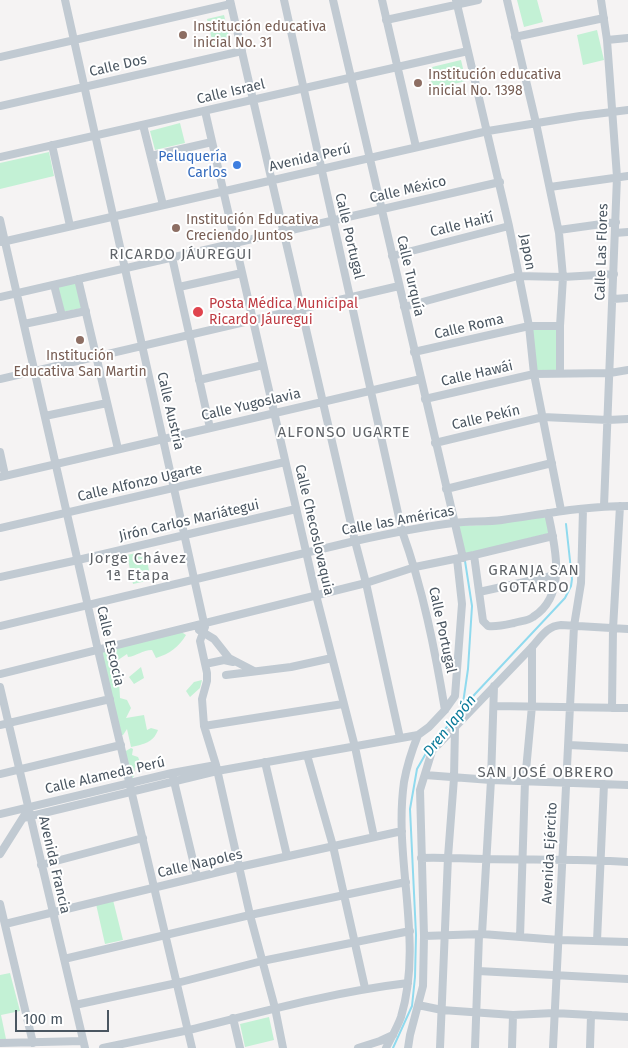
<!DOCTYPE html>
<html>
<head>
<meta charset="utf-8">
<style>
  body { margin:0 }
  #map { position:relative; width:628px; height:1048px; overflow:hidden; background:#f5f3f3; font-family:"Fira Sans",sans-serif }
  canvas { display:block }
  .scale { position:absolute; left:15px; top:1010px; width:94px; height:22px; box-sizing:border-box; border:2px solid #4a5661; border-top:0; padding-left:6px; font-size:15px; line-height:18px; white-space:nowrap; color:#4a5661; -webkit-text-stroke:4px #fff; paint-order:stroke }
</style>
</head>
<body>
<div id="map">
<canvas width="628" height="1048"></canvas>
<div class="scale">100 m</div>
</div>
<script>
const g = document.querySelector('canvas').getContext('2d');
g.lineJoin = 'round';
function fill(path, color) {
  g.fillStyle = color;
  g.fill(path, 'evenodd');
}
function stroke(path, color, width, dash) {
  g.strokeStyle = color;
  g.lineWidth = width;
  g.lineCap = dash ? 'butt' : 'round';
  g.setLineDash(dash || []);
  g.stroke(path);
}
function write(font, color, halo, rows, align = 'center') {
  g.font = font + ' "Fira Sans",sans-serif';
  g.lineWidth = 4;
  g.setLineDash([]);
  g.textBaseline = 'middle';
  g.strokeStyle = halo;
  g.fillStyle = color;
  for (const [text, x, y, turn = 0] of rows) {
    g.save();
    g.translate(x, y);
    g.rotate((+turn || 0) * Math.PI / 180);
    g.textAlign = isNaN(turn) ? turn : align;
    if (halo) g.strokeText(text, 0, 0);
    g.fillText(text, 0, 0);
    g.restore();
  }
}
fill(new Path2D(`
  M517 0H537L543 22 524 27Z
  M224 15 231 44 214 48 207 19Z
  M597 30 604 60 583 65 577 35Z
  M461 60 466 81 433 89 428 68Z
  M180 123 185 143 155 150 150 131Z
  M49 152 54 176 0 189V163Z
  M76 282 82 308 62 312 56 287Z
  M558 327V372L535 373 530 328Z
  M546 517 550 533 465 554 458 526 485 525Z
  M145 551 151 580 133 584 127 555Z
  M180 631 186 635C179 647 169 654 156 658L152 650C142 650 137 656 128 657L127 654 118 660 116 665 120 667 116 675 119 681 120 698 127 700 131 708 126 718 144 715 147 730 151 728 158 730C153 743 144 744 131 747L127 729 123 735H120L98 650Z
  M141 667 144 678 134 684 129 677Z
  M202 680 200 688 190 697 186 691 194 682Z
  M131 748 133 749 132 755 138 757 141 764 135 767 134 776 131 780 124 752Z
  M113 900 123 940 105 944 96 904Z
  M10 973 20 1011 1 1015 6 1039H0V975Z
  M269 1017 274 1040 245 1047 240 1024Z`), '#c3f1d5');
stroke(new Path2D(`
  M462 710 468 669 472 606 465 561
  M393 1048 412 1006 415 977 416 935 410 809 417 769 429 748 475 694 565 598 571 586 572 579 566 524`), '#90daee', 2);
stroke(new Path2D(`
  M65 0 204 623 205 627 200 641 207 673V681L202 699 204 726 216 765 250 915 275 1008 283 1048
  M230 0 355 541 366 583 400 738
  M284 0 402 531C423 589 435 650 445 710
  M333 0 463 558
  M382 0 416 147
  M456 0 509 226 529 326 534 374 561 510
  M507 0 536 123 559 233 563 277 560 326V373
  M601 0 607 40 617 177 604 506
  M386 20 478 0
  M515 37 604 18
  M607 40 628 38
  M0 57 231 4
  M0 106 242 51
  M205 111 316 595 355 747 374 837
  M143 125 163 205
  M52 145 70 226
  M151 156 212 142
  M0 157 468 51
  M550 187 628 176
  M0 220 98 650 192 1048
  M559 230 616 222
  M615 233 628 232
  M2 242 488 131 580 116 628 110
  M392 256 509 226
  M172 257 210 428
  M78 279 118 449
  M54 285 62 316
  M179 287 242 273
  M0 297 500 182
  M613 299 628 298
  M404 307 518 276 563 277 614 274
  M24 324 86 311
  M414 352 529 326H560
  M0 379 399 286
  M199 380 263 365
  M425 399 534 374 610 373 628 370
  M45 416 107 403
  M435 443 543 417 608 420 628 419
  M0 452 5 475
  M0 477 421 379
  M446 489 552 463
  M0 528 285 462
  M474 555 483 621 488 626C497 627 505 625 514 623 520 621 528 621 533 617 568 595 555 546 548 513
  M0 577 78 560 296 509
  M479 592 556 575
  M0 626 355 541C387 534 420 527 453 523 469 521 486 522 502 520 545 514 584 506 628 506
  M199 630 214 639 229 658 254 671
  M205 664 224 660 233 662
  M0 674 366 583 415 567 474 555 553 536
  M226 675 291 667 332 658
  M0 687 85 1048
  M494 706 628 708
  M612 708 613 629 620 506
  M0 725 110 699
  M204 726 343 704
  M569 745 628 748
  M307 755 333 846 365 988
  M265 762 287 856
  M0 774 121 745
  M425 775 491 780 628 785
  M173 777 197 877
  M0 814 172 773 216 765
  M23 818 217 771 418 735 429 727 445 710 455 696 462 604 457 559
  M0 854 24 816
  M421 858C443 857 464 859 486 859 534 860 581 859 628 862
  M41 865 143 838
  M0 904 33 1043
  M5 924 239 867 402 831
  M482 934 491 780 494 686
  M424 936 482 934 559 940 628 942
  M520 937 525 781 532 706V647
  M597 941 604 784
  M64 959 250 915 406 882
  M478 971 628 979
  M75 1005 177 983 262 961 410 931
  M418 1005 442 1010 513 1015 554 1013 628 1017
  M233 1018 240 1048
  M0 1043 83 1041
  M103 1048C132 1042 160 1036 189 1030 261 1012 333 992 408 983
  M358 1048 380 1041 393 1035
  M386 1048C391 1038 397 1028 401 1017 424 940 393 860 404 782 407 765 412 750 418 735
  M408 1048 410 1035 423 986 424 936 420 790 432 751 532 647C541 637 547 626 561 625L628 629
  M440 1048 448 857 454 778 455 727
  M475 1048 479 935
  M512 1048 513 1015
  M553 1048 574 626 581 583 583 509
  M590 1048 591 1015`), '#c1cad2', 8);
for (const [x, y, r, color] of [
  [183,35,5,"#8d6e63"],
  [418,83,5,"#8d6e63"],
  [237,165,5,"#3f7fe0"],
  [176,228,5,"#8d6e63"],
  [198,312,6,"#e0444e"],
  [80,340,5,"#8d6e63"]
]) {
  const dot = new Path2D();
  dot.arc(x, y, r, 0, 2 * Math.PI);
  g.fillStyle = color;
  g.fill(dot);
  stroke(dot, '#fff', 2);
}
write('14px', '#785e54', '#fff', [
  ["Institución educativa",193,27],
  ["inicial No. 31",193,43],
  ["Institución educativa",428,75],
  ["inicial No. 1398",428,91],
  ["Institución Educativa",186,220],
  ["Creciendo Juntos",186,236],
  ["Institución",80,356,"center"],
  ["Educativa San Martin",80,372,"center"]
], 'left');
write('14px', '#4a5661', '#fff', [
  ["Calle Dos",118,66,-13],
  ["Calle Israel",231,92,-13],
  ["Avenida Perú",310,158,-13],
  ["Calle México",408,190,-13],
  ["Calle Haití",462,225,-14],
  ["Calle Portugal",349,236,77],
  ["Japon",527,252,79],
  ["Calle Las Flores",602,252,-88],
  ["Calle Turquía",410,276,77],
  ["Calle Roma",469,327,-13],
  ["Calle Hawái",477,374,-13],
  ["Calle Yugoslavia",251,405,-13],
  ["Calle Austria",170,411,77],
  ["Calle Pekín",486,418,-13],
  ["Calle Alfonzo Ugarte",140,483,-13],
  ["Jirón Carlos Mariátegui",189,521,-13],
  ["Calle las Américas",398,521,-10],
  ["Calle Checoslovaquia",314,530,77],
  ["Calle Portugal",442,630,78],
  ["Calle Escocia",110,646,77],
  ["Calle Alameda Perú",105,776,-13],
  ["Avenida Ejército",550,853,-87],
  ["Calle Napoles",200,864,-13],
  ["Avenida Francia",54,865,77]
]);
write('14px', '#366cbe', '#fff', [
  ["Peluquería",227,157],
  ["Carlos",227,173]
], 'right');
write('14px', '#be3a42', '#fff', [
  ["Posta Médica Municipal",209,304],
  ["Ricardo Jáuregui",209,320]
], 'left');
g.letterSpacing = '1px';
write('15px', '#5f6368', '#fff', [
  ["RICARDO JÁUREGUI",181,255],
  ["ALFONSO UGARTE",344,433],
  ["Jorge Chávez",138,559],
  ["1ª Etapa",138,576],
  ["GRANJA SAN",534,571],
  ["GOTARDO",534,588],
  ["SAN JOSÉ OBRERO",546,773]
]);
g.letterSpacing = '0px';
write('italic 15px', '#0c7c9b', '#fff', [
  ["Dren Japón",450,726,-51]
]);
</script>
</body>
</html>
